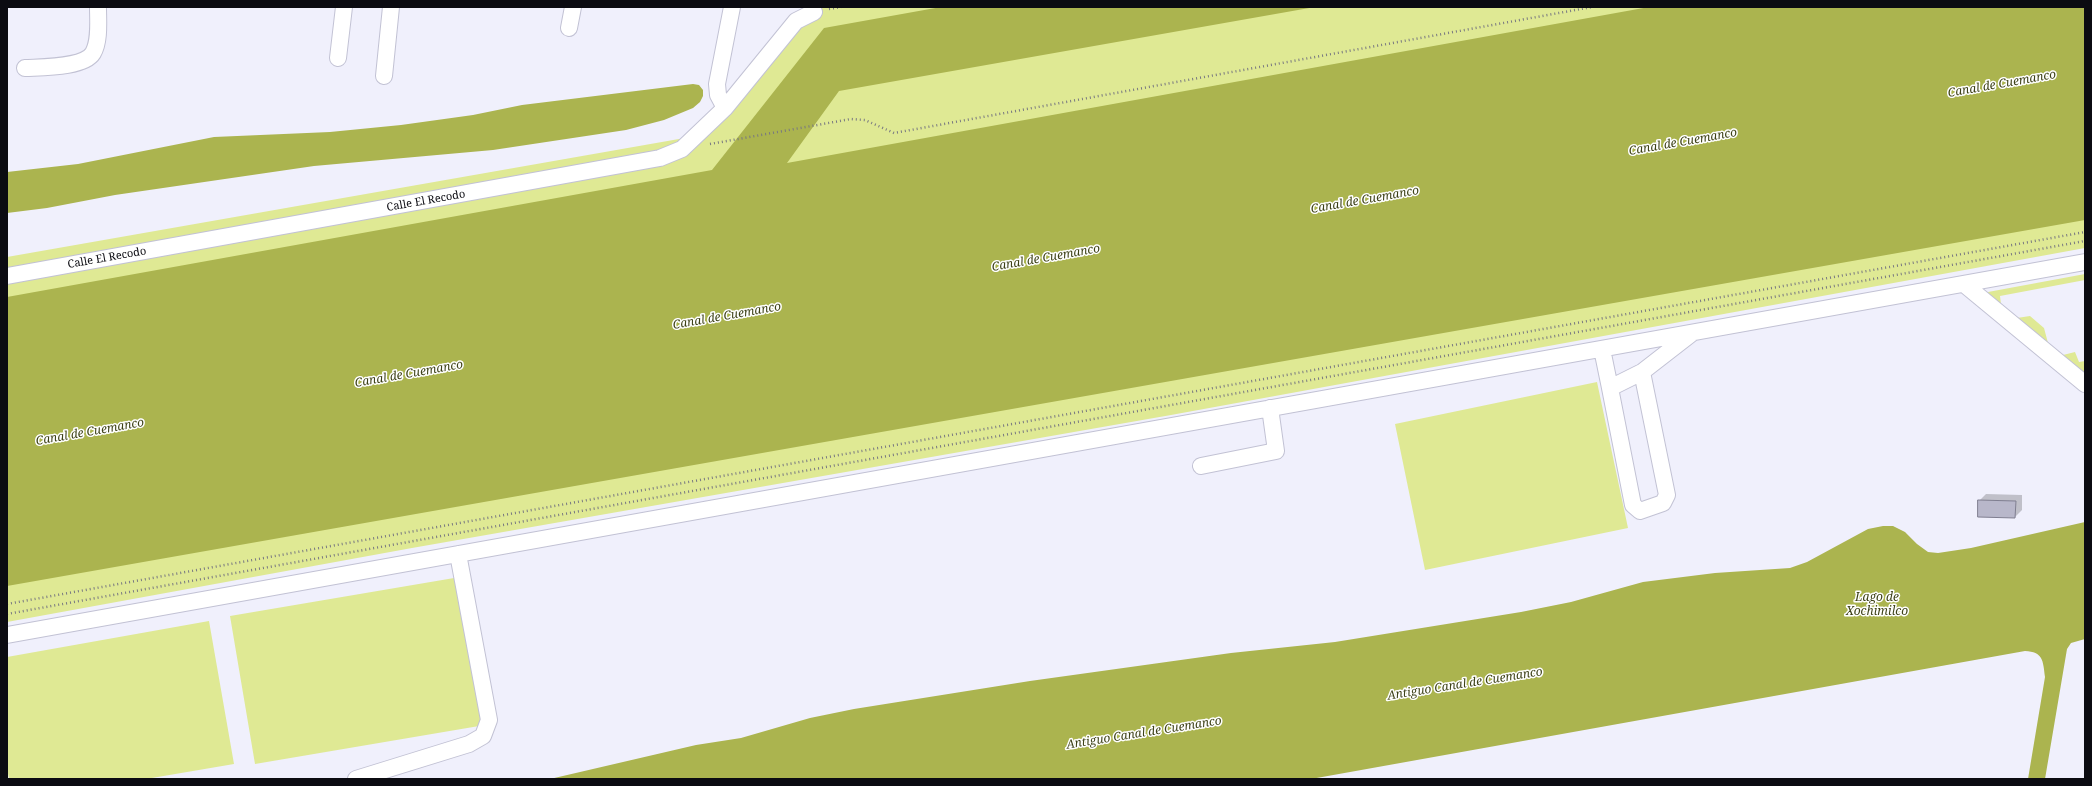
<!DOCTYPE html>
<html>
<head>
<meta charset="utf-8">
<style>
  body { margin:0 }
  #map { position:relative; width:2092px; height:786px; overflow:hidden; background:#f0f0fc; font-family:"Noto Serif",serif }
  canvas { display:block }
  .frame { position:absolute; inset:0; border:8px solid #0b0b11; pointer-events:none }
</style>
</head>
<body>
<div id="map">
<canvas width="2092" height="786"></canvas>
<div class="frame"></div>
</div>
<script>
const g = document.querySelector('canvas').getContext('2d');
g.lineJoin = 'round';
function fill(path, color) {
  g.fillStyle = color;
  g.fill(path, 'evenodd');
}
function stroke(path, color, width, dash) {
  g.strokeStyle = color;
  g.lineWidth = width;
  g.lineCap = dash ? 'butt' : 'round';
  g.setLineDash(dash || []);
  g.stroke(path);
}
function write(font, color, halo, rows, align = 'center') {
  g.font = font + ' "Noto Serif",serif';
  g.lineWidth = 3;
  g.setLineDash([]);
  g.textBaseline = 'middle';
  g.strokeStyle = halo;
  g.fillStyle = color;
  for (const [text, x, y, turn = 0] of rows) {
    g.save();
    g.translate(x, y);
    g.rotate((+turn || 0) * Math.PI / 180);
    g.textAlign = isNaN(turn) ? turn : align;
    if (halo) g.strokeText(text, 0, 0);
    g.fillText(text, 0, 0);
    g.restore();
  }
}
fill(new Path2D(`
  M804 7H2085V248L1171 415 412 548 7 622V257L696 136Z
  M2085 274V280L2000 296 2001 304 1987 296 1988 292Z
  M2030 316 2044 328 2048 343 2017 318Z
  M2075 352 2079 362 2085 361V377L2062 359 2063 355Z
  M1597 382 1628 528 1425 570 1395 424Z
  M460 577 485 725 255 764 230 616Z
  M209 621 234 764 146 779H9L7 768V657Z`), '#dfe994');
fill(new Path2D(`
  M941 7H1315L839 91 787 163 1649 7H2085V220L7 586V297L712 170 824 28Z
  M693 84 699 85 703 90V96L700 102 693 108 664 120 626 130 493 150 314 166 115 195 47 208 7 213V172L78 164 214 137 330 132 401 125 473 115 522 105Z
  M2085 522V639L2071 643 2067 649 2045 779H2028L2045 677C2043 660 2043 652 2025 651L1311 779H550L696 745 741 738 810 718 854 709 1030 681 1231 653 1335 642 1521 612 1571 602 1643 582 1715 573 1790 568 1807 562 1868 529 1883 526H1893L1905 532 1917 544 1928 552 1938 553 1971 548Z`), '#abb44f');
fill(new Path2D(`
  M1986 494 2022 495V510L2015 517 1979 501Z`), '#0003');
const building = new Path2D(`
  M1978 500 2016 501 2015 518 1978 517Z`);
fill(building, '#b8b7ca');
stroke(building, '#7f7e90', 1);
const minor = new Path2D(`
  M569 28 573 7
  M338 58 344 7
  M25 68C41 67 84 68 93 53 100 41 98 21 98 7
  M384 76 391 7
  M725 108 718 95 717 84 732 7
  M7 276 660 158 682 149 725 108 796 21 814 12
  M1964 284 2085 384
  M1602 349 1610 388
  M1642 372 1667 495 1663 503 1640 511 1633 505 1610 388 1642 372 1691 334
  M1201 466 1276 451 1270 408
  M7 635 2085 262
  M356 779 469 744 483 736 489 720 458 554`);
stroke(minor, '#c2c2d4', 18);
stroke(new Path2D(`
  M829 9 841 7
  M710 144 851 119 865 120 894 133 1592 7
  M7 604 2085 232
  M7 614 2085 241`), '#787881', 2.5, [1, 3]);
stroke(minor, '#fff', 16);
write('11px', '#0b0b11', '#fff', [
  ["Calle El Recodo",426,201,-10],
  ["Calle El Recodo",107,258,-10]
]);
write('italic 12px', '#3d4117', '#fff', [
  ["Canal de Cuemanco",2002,84,-10],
  ["Canal de Cuemanco",1683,142,-10],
  ["Canal de Cuemanco",1365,200,-10],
  ["Canal de Cuemanco",1046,258,-10],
  ["Canal de Cuemanco",727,316,-10],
  ["Canal de Cuemanco",409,374,-10],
  ["Canal de Cuemanco",90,432,-10],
  ["Lago de",1877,598],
  ["Xochimilco",1877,612],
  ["Antiguo Canal de Cuemanco",1465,684,-9],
  ["Antiguo Canal de Cuemanco",1144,733,-9]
]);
</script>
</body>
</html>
